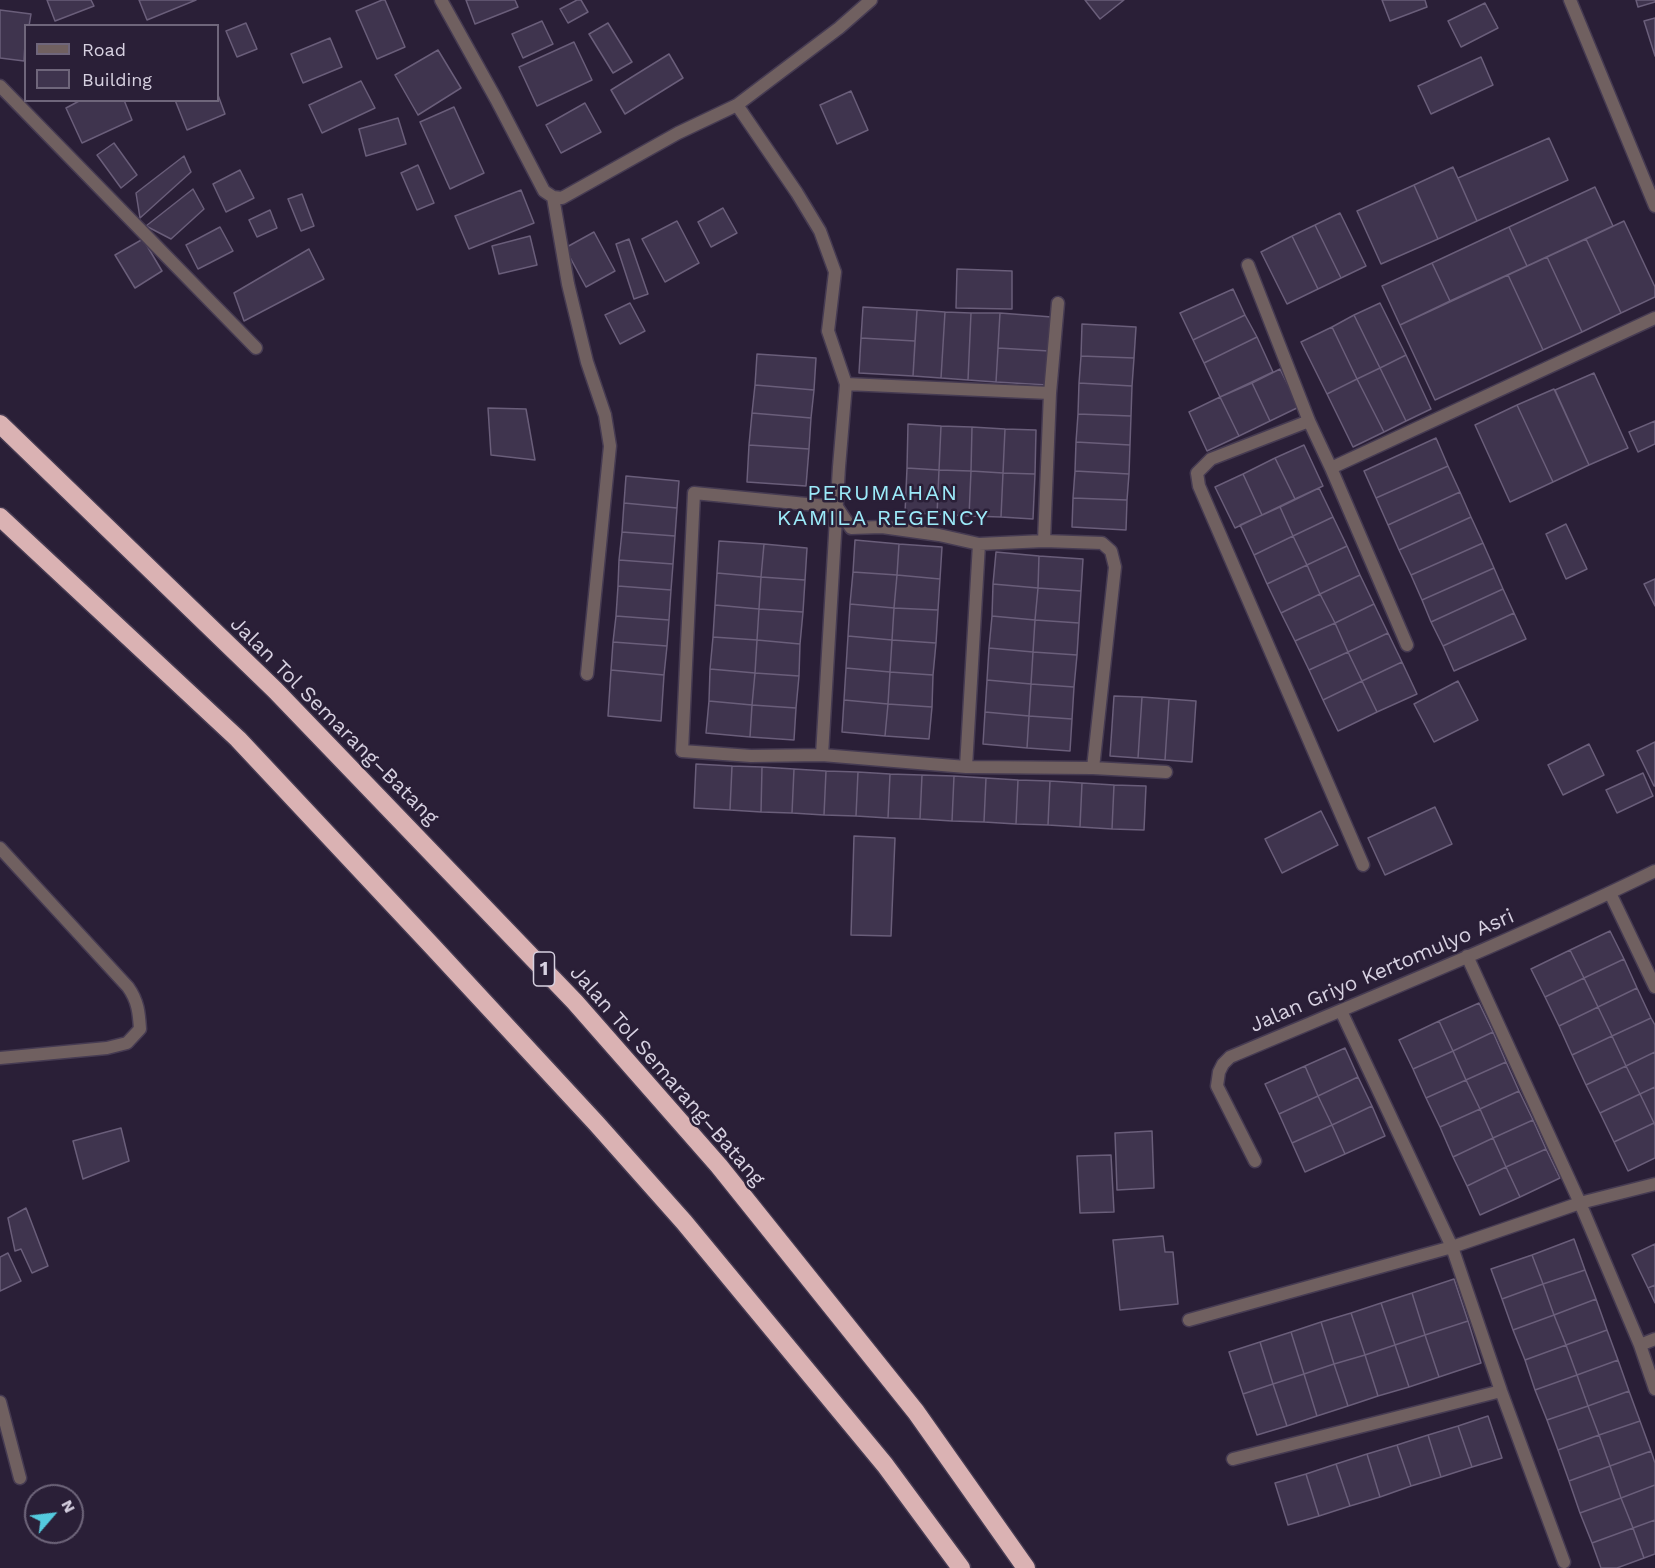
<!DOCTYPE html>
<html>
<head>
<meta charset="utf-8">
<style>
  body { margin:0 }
  #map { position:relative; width:1655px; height:1568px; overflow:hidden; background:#2a1f37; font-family:"Work Sans",sans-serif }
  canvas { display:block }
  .legend { position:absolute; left:24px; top:24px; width:195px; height:78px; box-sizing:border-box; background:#2a1f37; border:2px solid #6f667b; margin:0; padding:8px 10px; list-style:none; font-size:18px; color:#d7d1e1 }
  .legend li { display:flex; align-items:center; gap:12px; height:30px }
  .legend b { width:30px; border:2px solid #6f667b }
  .north { position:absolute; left:24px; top:1484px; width:60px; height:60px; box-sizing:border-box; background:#2a1f37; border:2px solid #6f667b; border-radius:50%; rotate:62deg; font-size:16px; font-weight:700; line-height:24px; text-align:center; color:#d7d1e1 }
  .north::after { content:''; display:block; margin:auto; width:21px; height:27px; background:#54cade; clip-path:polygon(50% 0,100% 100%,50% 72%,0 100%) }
</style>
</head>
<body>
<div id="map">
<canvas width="1655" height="1568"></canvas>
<ul class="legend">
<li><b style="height:8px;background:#706060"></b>Road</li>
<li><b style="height:16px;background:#3f344e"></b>Building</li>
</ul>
<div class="north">N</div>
</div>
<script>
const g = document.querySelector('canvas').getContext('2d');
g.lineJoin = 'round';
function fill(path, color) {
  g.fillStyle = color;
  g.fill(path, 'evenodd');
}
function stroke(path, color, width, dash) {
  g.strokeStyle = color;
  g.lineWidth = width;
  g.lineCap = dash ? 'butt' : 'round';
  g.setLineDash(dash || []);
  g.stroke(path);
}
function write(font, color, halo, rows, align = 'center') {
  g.font = font + ' "Work Sans",sans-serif';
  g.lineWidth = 5;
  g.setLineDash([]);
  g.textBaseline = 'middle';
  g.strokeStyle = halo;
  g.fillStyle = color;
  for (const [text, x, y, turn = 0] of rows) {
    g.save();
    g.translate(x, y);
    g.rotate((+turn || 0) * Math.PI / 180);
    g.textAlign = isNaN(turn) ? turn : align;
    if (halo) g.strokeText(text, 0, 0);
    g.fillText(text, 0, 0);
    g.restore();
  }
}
const building = new Path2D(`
  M47 0H91L94 6 55 21Z
  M139 0H196L147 20Z
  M382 0H385L405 47 377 59 356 11Z
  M466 0H515L518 7 475 24Z
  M577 0H581L588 12 568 23 560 9Z
  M1085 0H1124L1100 19Z
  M1382 0H1425L1427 7 1390 21Z
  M1636 0H1655V2L1638 7Z
  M1485 3 1498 28 1461 47 1448 21Z
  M0 10 31 14 29 26H26L24 61 0 58Z
  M1655 18V56L1644 21Z
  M542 21 553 44 523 58 512 34Z
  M246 23 257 49 237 57 226 31Z
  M608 23 632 62 613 73 589 34Z
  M330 38 342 67 303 83 291 54Z
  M574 42 592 80 537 106 519 67Z
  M438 50 461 88 418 115 395 75Z
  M669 54 683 78 625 114 611 90Z
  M1481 57 1493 85 1431 114 1418 86Z
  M361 81 375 108 322 133 309 105Z
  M851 91 868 130 837 144 820 105Z
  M218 95 225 114 187 130 175 100H218Z
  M81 100H124L132 120 82 143 66 108Z
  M585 103 601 132 561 153 546 125Z
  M454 107 484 173 450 189 420 122Z
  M398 118 406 144 366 156 359 129Z
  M1549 138 1568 180 1477 221 1458 178Z
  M114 143 137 175 121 188 97 155Z
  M184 156 191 172 140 218 136 193Z
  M418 165 434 203 417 210 401 173Z
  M1453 167 1477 221 1438 239 1414 185Z
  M240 170 254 198 226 212 213 184Z
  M1414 185 1438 239 1381 264 1357 211Z
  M1595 187 1613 226 1527 266 1509 227Z
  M193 189 204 209 171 239 146 226Z
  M521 190 534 223 469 249 455 216Z
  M302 194 314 226 301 231 288 199Z
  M723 208 737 233 711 247 698 222Z
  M270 210 277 228 257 237 249 220Z
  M1340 213 1366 266 1341 278 1315 225Z
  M677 221 699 263 665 282 642 239Z
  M1624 221 1655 287V297L1621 313 1586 239Z
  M1315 225 1341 278 1318 289 1292 236Z
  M220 227 233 251 198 269 186 245Z
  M1509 227 1527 266 1450 301 1432 263Z
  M594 232 615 271 586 287 565 248Z
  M530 236 537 265 499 274 492 246Z
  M1292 236 1318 289 1287 304 1261 252Z
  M143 239 162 271 135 288 115 255Z
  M629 239 648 294 634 299 616 244Z
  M1586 239 1621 313 1582 332 1547 257Z
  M309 249 324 279 244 321 234 293Z
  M1547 257 1582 332 1543 350 1508 275Z
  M1432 263 1450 301 1400 325 1382 286Z
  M957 269 1012 271V309L956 308Z
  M1508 275 1543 350 1435 400 1400 325Z
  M1233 289 1245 315 1193 340 1180 313Z
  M630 303 645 331 620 344 605 315Z
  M1380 303 1406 355 1380 368 1354 315Z
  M863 307 917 310 915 341 861 338Z
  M917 310 945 312 941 378 913 376Z
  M945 312 971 313 968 380 941 378Z
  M971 313H1000L996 382 968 380Z
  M1000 313 1052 317 1049 351 998 348Z
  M1245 315 1257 337 1204 363 1193 340Z
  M1354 315 1380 368 1357 379 1332 327Z
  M1082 324 1136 327 1134 358 1081 356Z
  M1332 327 1357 379 1327 394 1301 342Z
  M1257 337 1273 372 1220 397 1204 363Z
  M861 338 915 341 913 376 859 373Z
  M998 348 1049 351 1047 385 996 382Z
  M757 354 816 358 814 390 755 385Z
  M1406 355 1431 409 1406 421 1380 368Z
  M1081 356 1134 358 1132 386 1079 383Z
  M1380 368 1406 421 1384 432 1357 379Z
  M1280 369 1299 407 1270 421 1252 383Z
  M1594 373 1628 448 1589 465 1555 390Z
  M1357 379 1384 432 1353 447 1327 394Z
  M1079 383 1132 386 1131 416 1078 414Z
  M1252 383 1270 421 1239 436 1220 397Z
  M755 385 814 390 811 418 752 413Z
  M1554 389 1589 465 1553 482 1517 405Z
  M1220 397 1239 436 1207 451 1189 412Z
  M1517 405 1553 482 1510 502 1475 425Z
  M488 408 526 409 535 460 491 455Z
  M752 413 811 418 809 449 749 445Z
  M1078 414 1131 416 1130 445 1076 442Z
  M1655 421V444L1638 452 1629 432Z
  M908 424 941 426 939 470 907 468Z
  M941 426 972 427 971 471 939 470Z
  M972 427 1005 429 1003 473 971 471Z
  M1005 429 1036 430 1035 474 1003 473Z
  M1436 438 1448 466 1376 498 1364 471Z
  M1076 442 1130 445 1129 474 1075 471Z
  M749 445 809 449 806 486 747 482Z
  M1304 445 1323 486 1295 499 1275 458Z
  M1275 458 1295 499 1262 515 1243 474Z
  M1448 466 1460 492 1388 525 1376 498Z
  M907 468 939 470 937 514 905 513Z
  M939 470 971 471 969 516 937 514Z
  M971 471 1003 473 1001 517 969 516Z
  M1075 471 1129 474 1127 500 1073 498Z
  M1003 473 1035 474 1033 519 1001 517Z
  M1243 474 1262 515 1235 528 1215 487Z
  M626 476 679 481 677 508 624 503Z
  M1319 488 1333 517 1293 536 1280 507Z
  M1460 492 1471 517 1399 550 1388 525Z
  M1073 498 1127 500 1126 530 1072 527Z
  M624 503 677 508 675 536 622 532Z
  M1280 507 1293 536 1254 555 1240 525Z
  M1333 517 1347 546 1307 565 1293 536Z
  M1471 517 1483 543 1411 575 1399 550Z
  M1566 524 1587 569 1566 579 1546 534Z
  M622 532 675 536 673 564 619 560Z
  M1293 536 1307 565 1267 584 1254 555Z
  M855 540 899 544 897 575 853 572Z
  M719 541 764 544 761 577 717 573Z
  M1483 543 1494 568 1422 600 1411 575Z
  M764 544 807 548 805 580 761 577Z
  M899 544 942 547 940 579 897 575Z
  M1347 546 1360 575 1320 594 1307 565Z
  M996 552 1039 556 1038 588 993 584Z
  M1039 556 1083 559 1081 591 1038 588Z
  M619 560 673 564 671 590 618 586Z
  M1307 565 1320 594 1281 613 1267 584Z
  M1494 568 1503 589 1431 622 1422 600Z
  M853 572 897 575 894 608 850 604Z
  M717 573 761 577 759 609 715 605Z
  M897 575 940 579 938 610 894 608Z
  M1360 575 1374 604 1335 623 1320 594Z
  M761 577 805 580 803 612 759 609Z
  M1655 579V606L1644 584Z
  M993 584 1038 588 1035 620 992 616Z
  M618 586 671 590 669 620 616 616Z
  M1038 588 1081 591 1079 623 1035 620Z
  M1503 589 1514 613 1443 646 1431 622Z
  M1320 594 1335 623 1295 641 1281 613Z
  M850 604 894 608 892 640 848 636Z
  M1374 604 1388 633 1348 652 1335 623Z
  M715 605 759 609 757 640 713 637Z
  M894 608 938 610 936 643 892 640Z
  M759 609 803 612 800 644 757 640Z
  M1514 613 1526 639 1454 671 1443 646Z
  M616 616 669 620 667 646 613 642Z
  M992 616 1035 620 1033 652 989 648Z
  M1035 620 1079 623 1077 655 1033 652Z
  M1335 623 1348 652 1309 670 1295 641Z
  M1388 633 1402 662 1362 681 1348 652Z
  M848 636 892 640 890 672 846 668Z
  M713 637 757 640 755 673 710 669Z
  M757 640 800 644 799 676 755 673Z
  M892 640 936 643 933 675 890 672Z
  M613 642 667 646 664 675 611 670Z
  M989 648 1033 652 1031 684 987 680Z
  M1033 652 1077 655 1074 687 1031 684Z
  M1348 652 1362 681 1323 700 1309 670Z
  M1402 662 1417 694 1377 712 1362 681Z
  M846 668 890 672 888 704 844 700Z
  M710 669 755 673 752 705 709 701Z
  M611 670 664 675 661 721 608 716Z
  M890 672 933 675 932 707 888 704Z
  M755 673 799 676 796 708 752 705Z
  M987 680 1031 684 1029 716 985 712Z
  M1362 681 1377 712 1338 731 1323 700Z
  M1458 681 1478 720 1434 742 1414 704Z
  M1031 684 1074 687 1072 719 1029 716Z
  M1114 696 1142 697 1138 758 1110 756Z
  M1142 697 1169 699 1165 760 1138 758Z
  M1169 699 1196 701 1192 762 1165 760Z
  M844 700 888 704 885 736 842 732Z
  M709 701 752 705 750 737 706 733Z
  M888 704 932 707 929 739 885 736Z
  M752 705 796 708 794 740 750 737Z
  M985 712 1029 716 1027 748 983 744Z
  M1029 716 1072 719 1070 751 1027 748Z
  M1655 742V786H1654L1637 751Z
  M1589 744 1604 775 1563 795 1548 765Z
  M696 764 732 766 730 810 694 808Z
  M732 766 762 767 761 812 730 810Z
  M762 767 794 769 792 813 761 812Z
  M794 769 826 771 824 815 792 813Z
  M826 771 858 772 856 816 824 815Z
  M858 772 890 774 888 818 856 816Z
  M1643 773 1653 796 1617 813 1606 790Z
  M890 774 922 775 920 819 888 818Z
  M922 775 954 776 952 821 920 819Z
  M954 776 986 778 984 822 952 821Z
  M986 778 1018 780 1016 824 984 822Z
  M1018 780 1050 781 1048 825 1016 824Z
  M1050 781 1082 783 1080 827 1048 825Z
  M1082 783 1114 785 1112 829 1080 827Z
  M1114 785 1146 786 1144 830 1112 829Z
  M1435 807 1452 844 1385 875 1368 838Z
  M1321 811 1338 845 1282 873 1265 839Z
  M854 836 895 838 891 936 851 935Z
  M1610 931 1624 959 1584 978 1570 950Z
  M1570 950 1584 978 1545 997 1531 969Z
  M1624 959 1637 988 1598 1007 1584 978Z
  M1584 978 1598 1007 1559 1026 1545 997Z
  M1637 988 1651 1018 1612 1036 1598 1007Z
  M1479 1003 1493 1032 1453 1051 1439 1021Z
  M1598 1007 1612 1036 1572 1055 1559 1026Z
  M1651 1018 1655 1025V1052L1626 1066 1612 1036Z
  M1439 1021 1453 1051 1413 1069 1399 1040Z
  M1493 1032 1506 1062 1466 1080 1453 1051Z
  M1612 1036 1626 1066 1586 1085 1572 1055Z
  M1345 1048 1358 1077 1318 1096 1305 1066Z
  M1453 1051 1466 1080 1426 1098 1413 1069Z
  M1655 1052V1087L1640 1094 1626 1066Z
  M1506 1062 1519 1091 1480 1109 1466 1080Z
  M1305 1066 1318 1096 1279 1114 1265 1084Z
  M1626 1066 1640 1094 1600 1113 1586 1085Z
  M1358 1077 1372 1106 1332 1125 1318 1096Z
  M1466 1080 1480 1109 1440 1127 1426 1098Z
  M1655 1087V1123H1654L1640 1094Z
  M1519 1091 1533 1120 1493 1138 1480 1109Z
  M1640 1094 1654 1123 1614 1142 1600 1113Z
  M1318 1096 1332 1125 1292 1143 1279 1114Z
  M1372 1106 1385 1136 1345 1154 1332 1125Z
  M1480 1109 1493 1138 1453 1157 1440 1127Z
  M1533 1120 1546 1149 1506 1167 1493 1138Z
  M1654 1123 1655 1126V1158L1628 1171 1614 1142Z
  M1332 1125 1345 1154 1305 1172 1292 1143Z
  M121 1128 129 1161 83 1179 73 1141Z
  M1152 1131 1154 1188 1117 1190 1115 1133Z
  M1493 1138 1506 1167 1467 1186 1453 1157Z
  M1546 1149 1560 1178 1520 1197 1506 1167Z
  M1111 1155 1114 1212 1080 1213 1077 1156Z
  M1506 1167 1520 1197 1480 1215 1467 1186Z
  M26 1208 48 1266 32 1273 21 1249 15 1251 8 1218Z
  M1163 1236 1165 1252H1173L1178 1304 1120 1310 1113 1240Z
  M1574 1239 1585 1270 1543 1284 1532 1255Z
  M1655 1244V1285L1648 1288 1632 1255Z
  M8 1253 21 1281 0 1291V1257Z
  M1532 1255 1543 1284 1502 1299 1491 1269Z
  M1585 1270 1596 1299 1554 1315 1543 1284Z
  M1454 1279 1468 1321 1425 1335 1412 1293Z
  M1543 1284 1554 1315 1513 1330 1502 1299Z
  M1655 1285V1303L1648 1288Z
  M1412 1293 1425 1335 1395 1345 1381 1303Z
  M1596 1299 1607 1330 1566 1345 1554 1315Z
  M1381 1303 1395 1345 1365 1355 1351 1313Z
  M1351 1313 1365 1355 1334 1364 1321 1322Z
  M1554 1315 1566 1345 1525 1360 1513 1330Z
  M1468 1321 1481 1363 1439 1377 1425 1335Z
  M1321 1322 1334 1364 1304 1374 1291 1332Z
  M1607 1330 1618 1360 1577 1375 1566 1345Z
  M1291 1332 1304 1374 1273 1384 1260 1342Z
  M1425 1335 1439 1377 1409 1387 1395 1345Z
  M1260 1342 1273 1384 1243 1394 1229 1352Z
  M1395 1345 1409 1387 1378 1396 1365 1355Z
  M1566 1345 1577 1375 1535 1390 1525 1360Z
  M1365 1355 1378 1396 1348 1406 1334 1364Z
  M1618 1360 1629 1391 1588 1406 1577 1375Z
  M1334 1364 1348 1406 1317 1416 1304 1374Z
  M1304 1374 1317 1416 1287 1426 1273 1384Z
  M1577 1375 1588 1406 1547 1420 1535 1390Z
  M1273 1384 1287 1426 1257 1435 1243 1394Z
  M1629 1391 1640 1421 1599 1435 1588 1406Z
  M1588 1406 1599 1435 1558 1450 1547 1420Z
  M1488 1416 1502 1458 1472 1467 1458 1426Z
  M1640 1421 1651 1451 1610 1466 1599 1435Z
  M1458 1426 1472 1467 1441 1477 1428 1435Z
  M1428 1435 1441 1477 1411 1486 1397 1445Z
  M1599 1435 1610 1466 1569 1481 1558 1450Z
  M1397 1445 1411 1486 1380 1497 1367 1454Z
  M1651 1451 1655 1463V1485L1621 1498 1610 1466Z
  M1367 1454 1380 1497 1350 1506 1336 1464Z
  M1336 1464 1350 1506 1319 1516 1306 1474Z
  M1610 1466 1621 1498 1580 1513 1569 1481Z
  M1306 1474 1319 1516 1288 1525 1275 1483Z
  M1655 1485V1520L1633 1528 1621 1498Z
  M1621 1498 1633 1528 1592 1543 1580 1513Z
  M1655 1520V1554L1644 1558 1633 1528Z
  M1633 1528 1644 1558 1617 1568H1601L1592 1543Z`);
fill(building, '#3f344e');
stroke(building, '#6a5e7a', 1.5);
const street = new Path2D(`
  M441 0 496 99 544 191 553 197 562 198 678 133 737 105 839 28 871 0
  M1570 0 1655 206
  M0 86 256 348
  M737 105 797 193 820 231 835 272 828 331 846 384 839 467 822 755
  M553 197 568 284 587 362 605 415 610 446 587 674
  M1248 265 1309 421 1331 468 1655 318
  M846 384 1050 393
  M1309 421 1211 459 1197 473 1199 486 1363 865
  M1331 468 1407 645
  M837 507 694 493 682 751 751 756 822 755 966 767 1093 768 1166 772
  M837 507 851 528 882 527 939 535 979 544 966 767
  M1044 541 1050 393 1058 303
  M979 544 1044 541 1102 543 1111 551 1115 567 1093 768
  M0 848 128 987C138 1001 139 1013 140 1029L127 1043 107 1048 0 1058
  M1610 893 1655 987
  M1467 956 1580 1203 1640 1345 1655 1389
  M1341 1011 1452 1247 1501 1391 1564 1562
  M1255 1161 1217 1086 1219 1072 1223 1064 1230 1057C1372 997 1516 939 1655 871
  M1189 1320 1452 1247 1580 1203 1655 1184
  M1640 1345 1655 1339
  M0 1402 20 1478
  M1233 1459 1501 1391`);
const highway = new Path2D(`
  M0 424 275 690 575 1002 719 1166 916 1412 1026 1568
  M0 517 238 739 433 947 596 1123 684 1222 885 1465 961 1568`);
stroke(street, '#463b52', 15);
stroke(highway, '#463b52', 21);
stroke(street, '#706060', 12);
stroke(highway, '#dab2b3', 18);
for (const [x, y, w] of [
  [544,969,21]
]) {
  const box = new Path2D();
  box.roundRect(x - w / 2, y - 17, w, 34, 4.5);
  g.fillStyle = '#2a1f37';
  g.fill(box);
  stroke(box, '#d7d1e1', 1.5);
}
write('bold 20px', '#d7d1e1', null, [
  ["1",544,969]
]);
write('21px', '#d7d1e1', '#2a1f37', [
  ["Jalan Tol Semarang–Batang",334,721,45],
  ["Jalan Griyo Kertomulyo Asri",1382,971,-23],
  ["Jalan Tol Semarang–Batang",667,1076,49]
]);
g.letterSpacing = '1.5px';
write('22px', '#9cebfa', '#2a1f37', [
  ["PERUMAHAN",883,494],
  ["KAMILA REGENCY",883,519]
]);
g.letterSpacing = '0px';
</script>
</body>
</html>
